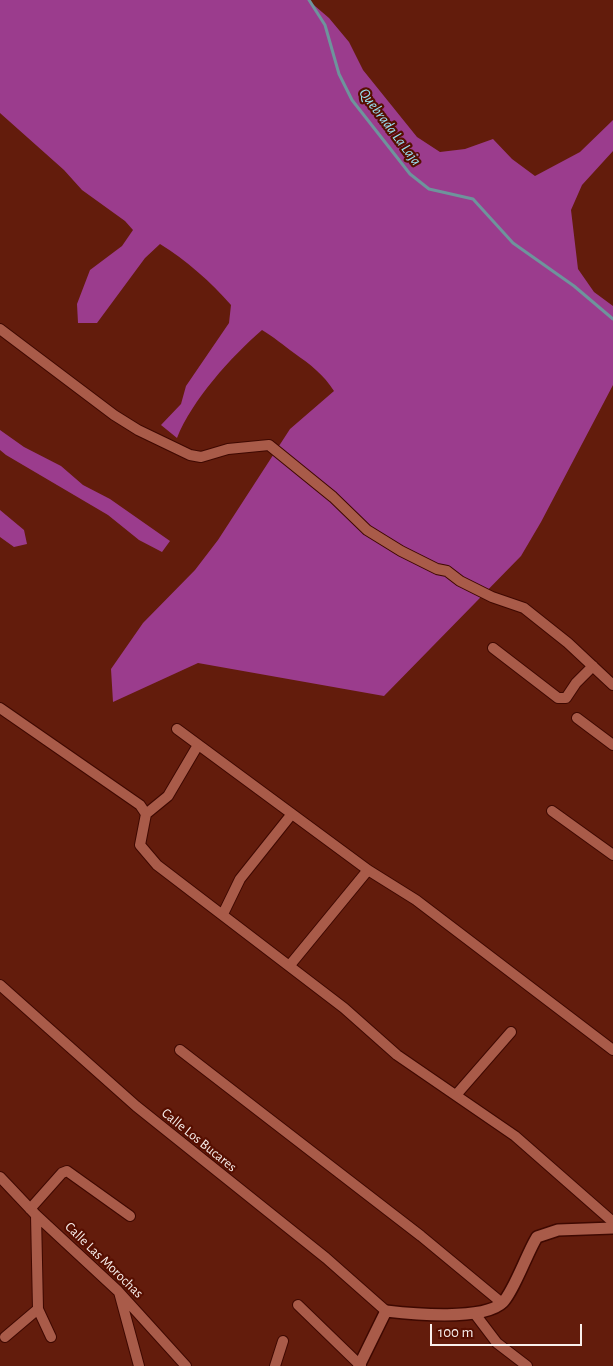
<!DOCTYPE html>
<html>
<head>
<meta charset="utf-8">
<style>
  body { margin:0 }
  #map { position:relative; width:613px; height:1366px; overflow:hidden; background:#631c0c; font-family:"Alegreya Sans",sans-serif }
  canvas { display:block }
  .scale { position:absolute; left:430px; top:1324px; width:152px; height:22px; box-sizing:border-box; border:2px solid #f9f0ed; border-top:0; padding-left:6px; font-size:15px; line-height:18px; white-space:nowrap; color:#f9f0ed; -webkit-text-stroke:4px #560f01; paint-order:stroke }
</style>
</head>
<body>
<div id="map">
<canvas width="613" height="1366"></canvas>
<div class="scale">100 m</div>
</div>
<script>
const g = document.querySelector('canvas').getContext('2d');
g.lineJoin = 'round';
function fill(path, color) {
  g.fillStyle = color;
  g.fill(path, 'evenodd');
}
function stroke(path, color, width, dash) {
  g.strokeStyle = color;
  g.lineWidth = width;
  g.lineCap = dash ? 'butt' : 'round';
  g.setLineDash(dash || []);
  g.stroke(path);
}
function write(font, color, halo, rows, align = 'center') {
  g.font = font + ' "Alegreya Sans",sans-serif';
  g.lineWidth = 4.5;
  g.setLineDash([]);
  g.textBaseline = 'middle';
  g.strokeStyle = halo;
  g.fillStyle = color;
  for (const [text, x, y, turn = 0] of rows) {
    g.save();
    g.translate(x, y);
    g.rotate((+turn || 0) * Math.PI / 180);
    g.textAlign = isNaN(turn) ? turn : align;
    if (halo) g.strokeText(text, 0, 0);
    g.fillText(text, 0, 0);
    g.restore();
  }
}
fill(new Path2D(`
  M0 0H308L329 18 349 42 363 70 417 137 440 152 465 149 493 139 512 159 535 176 580 152 613 120V151L582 185 571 210 578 269 594 292 613 306V385L541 522 521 556 384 696 198 663 113 702 111 669 143 623 195 570 218 540 290 429 334 391C323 374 311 365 294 353 283 345 274 337 262 330 231 357 192 400 177 438L161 425 181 404 186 386 229 323 231 305C211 282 186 260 160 244L145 258 97 323H78L77 304 90 270 122 246 133 230 125 221 82 190 64 170 0 113Z
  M0 430 24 447 61 466 83 485 110 499 170 541 162 552 139 540 108 515 6 455 0 450Z
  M0 510 24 530 27 544 14 547 0 537Z`), '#9b3c8d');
stroke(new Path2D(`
  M309 0 325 25 339 74 352 100 410 174 429 189 473 199 513 243 574 286 613 319`), '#6e949c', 3);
const minor = new Path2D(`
  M0 329 114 415 138 430 190 455 201 457 228 449 269 445 333 497 367 530 401 551 437 569 447 571 460 581 492 597 524 608 568 643 613 685
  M493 648 558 698H566L576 683 593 666
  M0 708 140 805 146 814 140 845 157 865 344 1008 397 1055 515 1136 613 1222
  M577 718 613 745
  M177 729 368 870 416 900 613 1050
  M552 811 613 855
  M146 814 168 796 198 745
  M223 914 240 879 291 815
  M290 965 368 870
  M0 985 136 1106 326 1258 386 1311
  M180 1050 421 1236 502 1303
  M456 1095 511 1032
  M0 1177 36 1215 118 1291 186 1366
  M30 1209 62 1173 67 1171 130 1216
  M36 1215 38 1309 51 1337
  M119 1292 139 1366
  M298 1305 361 1366
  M475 1314 497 1343 527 1366
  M5 1337 38 1309
  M275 1366 283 1341`);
const tertiary = new Path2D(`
  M359 1366 386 1311C412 1314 484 1321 503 1302 514 1291 527 1253 537 1237L558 1230 613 1228`);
stroke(minor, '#3e0800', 12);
stroke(tertiary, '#3e0800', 14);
stroke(minor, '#a95b49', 10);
stroke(tertiary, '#a95b49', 11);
write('14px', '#f9f0ed', '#560f01', [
  ["Calle Los Bucares",199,1140,39],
  ["Calle Las Morochas",104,1260,44]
]);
write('italic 15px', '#99e2f3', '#560f01', [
  ["Quebrada La Laja",390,127,53]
]);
</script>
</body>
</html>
